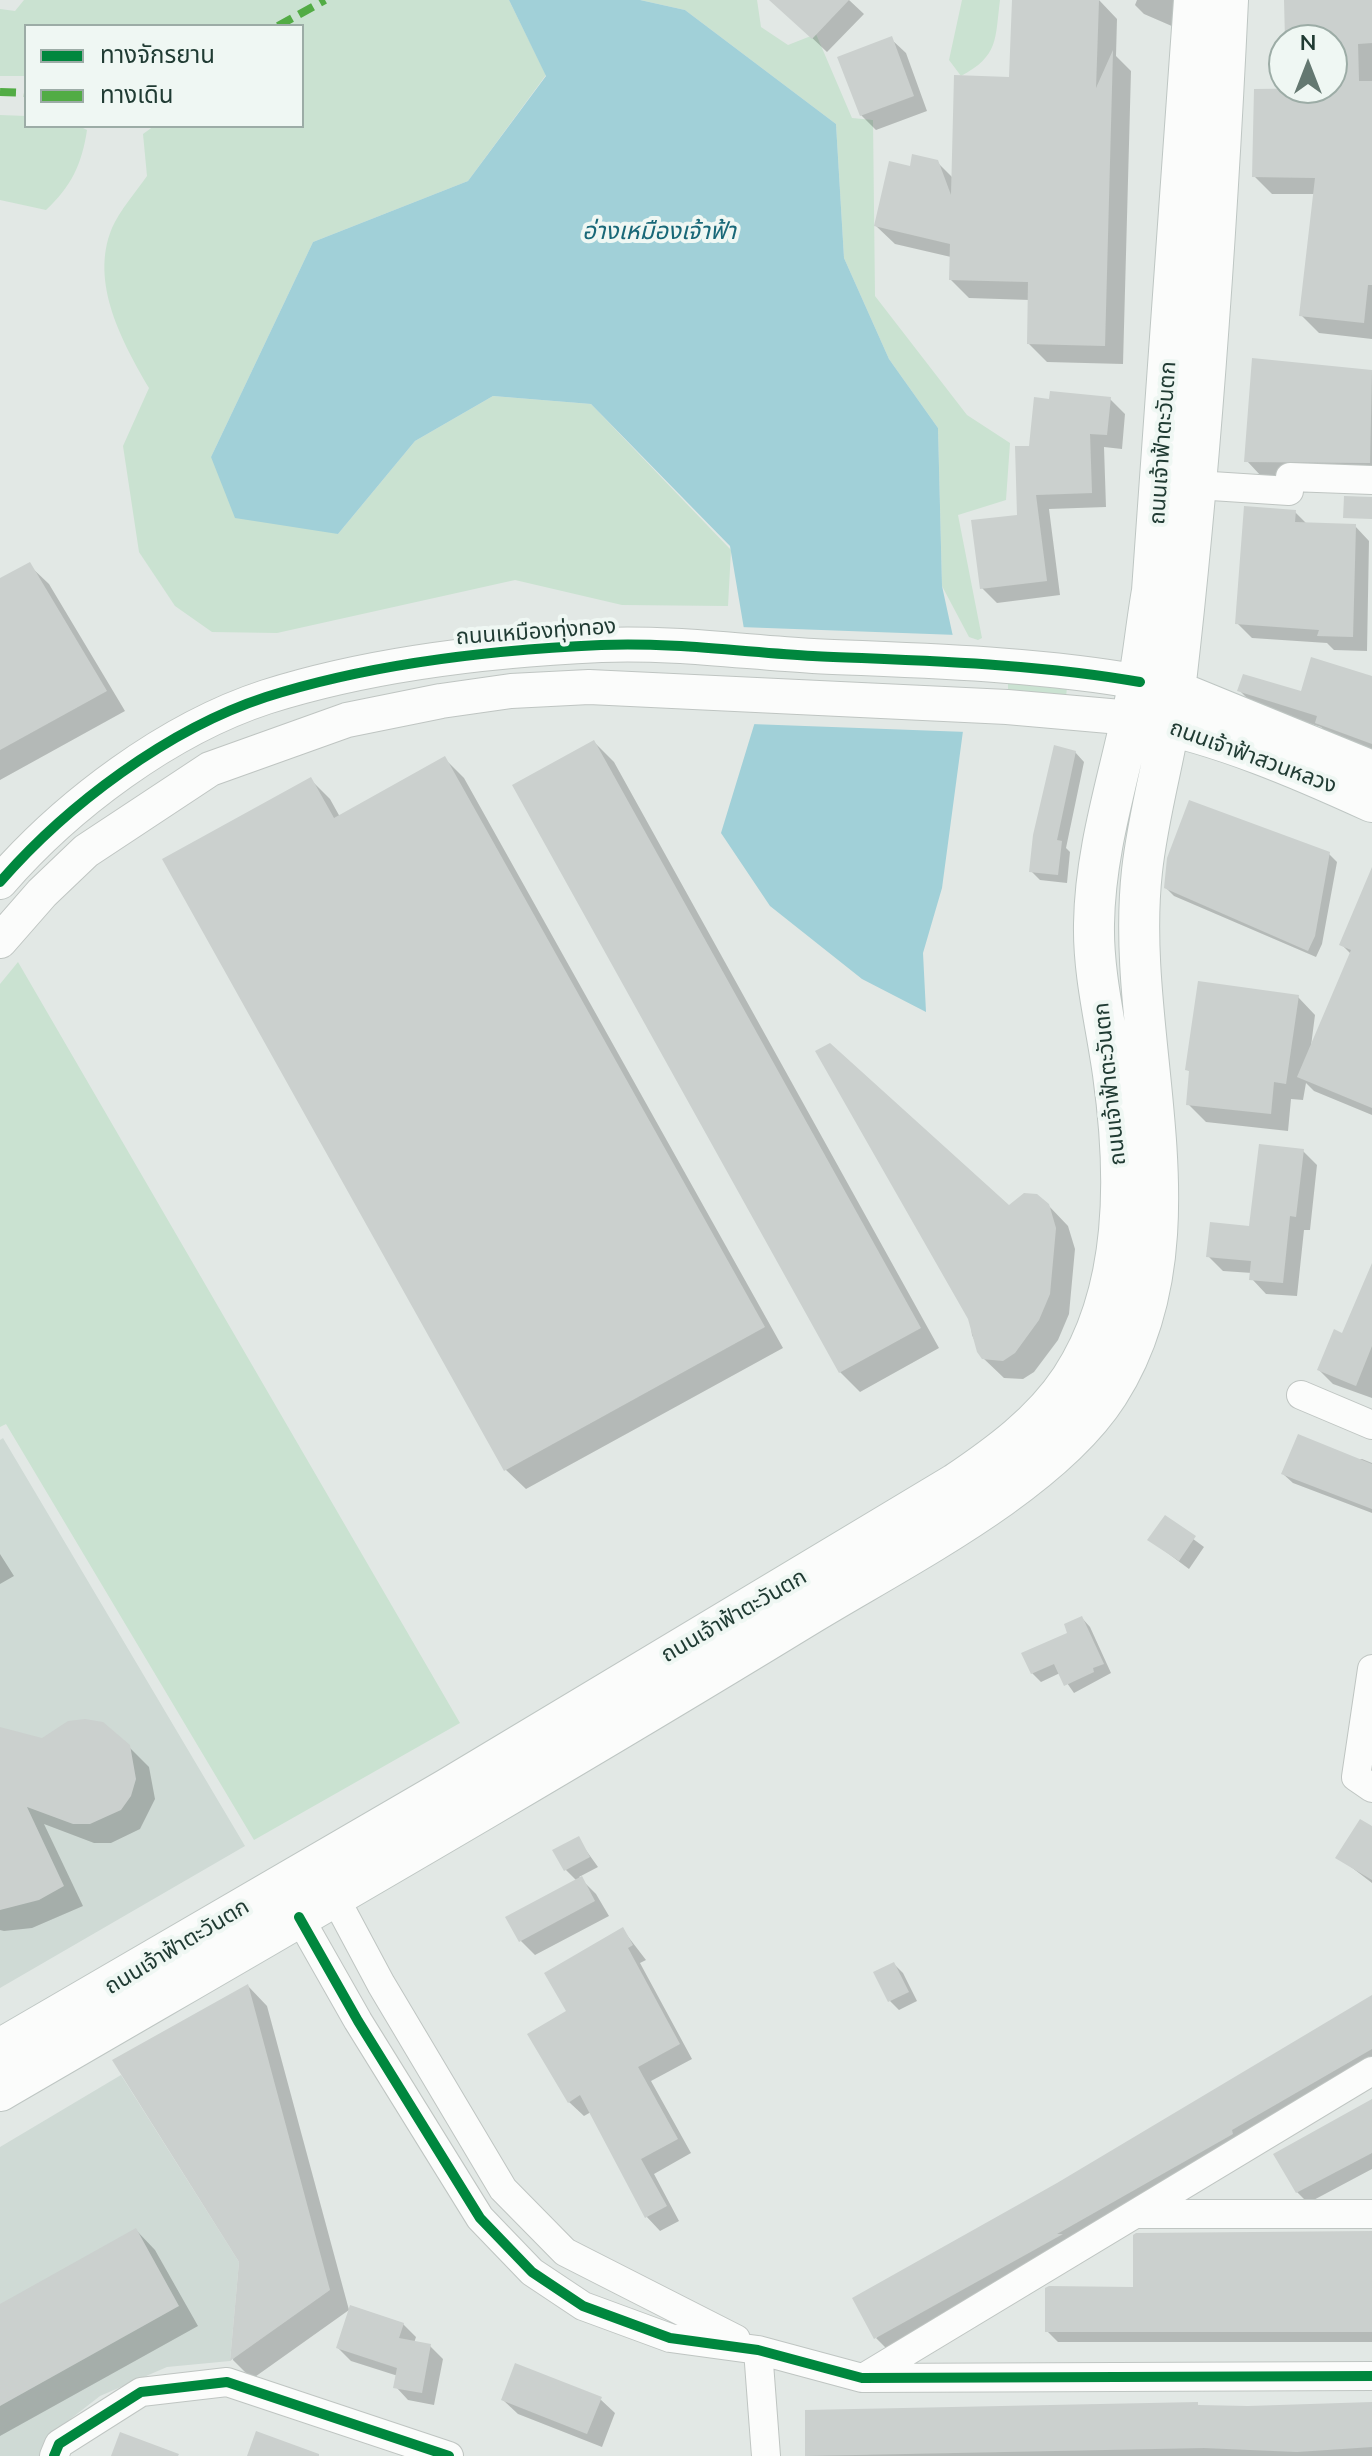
<!DOCTYPE html>
<html>
<head>
<meta charset="utf-8">
<style>
  body { margin:0 }
  #map { position:relative; width:1372px; height:2456px; overflow:hidden; background:#e2e8e5; font-family:Mulish,"Noto Sans Thai",sans-serif }
  canvas { display:block }
  .legend { position:absolute; left:24px; top:24px; width:280px; height:104px; box-sizing:border-box; background:#eff7f3; border:2px solid #9caca6; margin:0; padding:10px 14px; list-style:none; font-size:24px; color:#203b33 }
  .legend li { display:flex; align-items:center; gap:16px; height:40px }
  .legend b { width:40px; border:2px solid #9caca6 }
  .north { position:absolute; left:1268px; top:24px; width:80px; height:80px; box-sizing:border-box; background:#eff7f3; border:2px solid #9caca6; border-radius:50%; rotate:0deg; font-size:22px; font-weight:700; line-height:32px; text-align:center; color:#203b33 }
  .north::after { content:''; display:block; margin:auto; width:28px; height:36px; background:#647871; clip-path:polygon(50% 0,100% 100%,50% 72%,0 100%) }
</style>
</head>
<body>
<div id="map">
<canvas width="1372" height="2456"></canvas>
<ul class="legend">
<li><b style="height:10px;background:#00873e"></b>ทางจักรยาน</li>
<li><b style="height:10px;background:#52ac45"></b>ทางเดิน</li>
</ul>
<div class="north">N</div>
</div>
<script>
const g = document.querySelector('canvas').getContext('2d');
g.lineJoin = 'round';
function fill(path, color) {
  g.fillStyle = color;
  g.fill(path, 'evenodd');
}
function stroke(path, color, width, dash) {
  g.strokeStyle = color;
  g.lineWidth = width;
  g.lineCap = dash ? 'butt' : 'round';
  g.setLineDash(dash || []);
  g.stroke(path);
}
function write(font, color, halo, rows, align = 'center') {
  g.font = font + ' Mulish,"Noto Sans Thai",sans-serif';
  g.lineWidth = 8;
  g.setLineDash([]);
  g.textBaseline = 'middle';
  g.strokeStyle = halo;
  g.fillStyle = color;
  for (const [text, x, y, turn = 0] of rows) {
    g.save();
    g.translate(x, y);
    g.rotate((+turn || 0) * Math.PI / 180);
    g.textAlign = isNaN(turn) ? turn : align;
    if (halo) g.strokeText(text, 0, 0);
    g.fillText(text, 0, 0);
    g.restore();
  }
}
fill(new Path2D(`
  M3 1438 245 1846 0 1988V1440Z
  M121 2075 239 2262 230 2361 167 2367 100 2396 55 2431 42 2456H0V2147Z`), '#cfdad5');
fill(new Path2D(`
  M24 0H509L546 75 468 181 313 242 211 457 338 534 415 441 493 396 591 404 731 550 728 606 622 605 515 580 277 633 212 632 175 606 139 552 123 446 149 388C123 343 89 283 112 228 120 210 136 192 147 176L143 134 154 126H302V26H26V76H0V9L15 11Z
  M640 0H757L761 27 788 45 816 34 852 118 873 120 875 296 967 415 1010 443 1006 500 958 515 982 638 978 640 969 637 942 586 938 428 889 359 844 258 836 124 685 10Z
  M962 0H1000C995 39 999 56 961 76L949 60Z
  M0 115 26 116V126H79L87 130C82 164 71 187 46 210L0 200Z
  M1008 683 1067 687 1066 697 1008 694Z
  M18 962 460 1723 254 1840 6 1424 0 1427V984Z`), '#cae2d1');
fill(new Path2D(`
  M509 0H640L685 10 836 124 844 258 889 359 938 428 942 586 967 701 942 888 923 953 926 1012 862 979 770 906 721 833 758 712 730 546 591 404 493 396 415 441 338 534 235 518 211 457 313 242 468 181 546 76Z`), '#a1d0d8');
fill(new Path2D(`
  M740 627 957 635 971 701 967 732 751 724 754 712Z`), '#e2e8e5');
fill(new Path2D(`
  M772 0H849L864 14 827 52Z
  M1014 0H1099L1117 19 1116 56 1131 71 1123 364 1047 362 1029 344 1030 300 969 298 951 280V257L895 244 876 226 911 169 937 162 953 178 1011 79Z
  M1137 0H1183L1174 27 1144 14 1135 5Z
  M1286 0H1372V339L1319 333 1301 315 1315 194H1272L1254 176 1282 92 1281 52H1284V88H1332V40H1287Z
  M891 39 906 53 927 111 876 130 861 115Z
  M1254 360 1372 372V477L1261 476 1247 461Z
  M1110 399 1125 414 1122 449 1104 447 1106 507 1049 509 1060 595 997 603 982 588 1020 516 1030 448Z
  M1295 512 1308 525 1355 526 1369 541 1367 651 1334 650 1327 643 1252 638 1237 623Z
  M29 565 49 584 125 711 0 780V581Z
  M1372 678V752L1333 738 1321 727 1255 706 1240 691 1302 693Z
  M594 742 614 762 939 1348 860 1392 840 1372Z
  M1075 752 1084 762 1066 848 1070 852 1067 883 1040 880 1031 871Z
  M445 759 464 778 783 1348 526 1489 506 1470 310 779 330 799 340 817Z
  M1329 854 1337 862 1322 944 1316 957 1174 896 1166 888Z
  M1372 872V1115L1314 1091 1306 1083 1303 1100 1291 1099 1288 1131 1206 1122 1188 1104 1191 1073 1187 1069 1298 997 1315 1015 1311 1046 1352 955 1341 944Z
  M1303 1151 1317 1165 1310 1230H1304L1297 1296 1266 1294 1252 1279V1273L1223 1271 1208 1256 1251 1228Z
  M1048 1205 1068 1226 1075 1249 1069 1314 1058 1340 1034 1372 1023 1379 1004 1378 983 1358 972 1335 970 1318 1008 1207Z
  M1372 1275V1398L1333 1384 1319 1370 1344 1336Z
  M1362 1459 1372 1463V1513L1293 1483 1283 1474Z
  M1165 1518 1204 1547 1189 1569 1150 1540Z
  M0 1554 14 1576 0 1584Z
  M1082 1618 1090 1627 1111 1673 1074 1693 1060 1673 1041 1682 1032 1673Z
  M0 1729 43 1740 128 1746 149 1767 155 1799 140 1829 111 1843H94L44 1824 83 1906 32 1928 4 1931 0 1930Z
  M1372 1828V1883L1338 1857Z
  M578 1839 598 1867 579 1877 596 1894 609 1916 535 1955 520 1940 577 1881 565 1869Z
  M623 1930 646 1960 640 1963 692 2059 651 2081 691 2153 654 2174 679 2221 660 2231 646 2216 591 2112 584 2116 569 2102V2012Z
  M894 1964 903 1973 917 2001 899 2010 890 2001Z
  M248 1986 267 2006 349 2310 252 2379 233 2360 241 2262Z
  M1372 2002V2072L890 2352 876 2338 1058 2184Z
  M1372 2100V2169L1308 2203 1297 2192Z
  M136 2230 155 2250 198 2326 0 2436V2306Z
  M1372 2232V2342H1058L1047 2331Z
  M403 2324 416 2337 414 2343 430 2346 443 2359 434 2405 408 2400 396 2387 398 2376 351 2361 338 2348Z
  M600 2399 615 2413 602 2447 518 2414 503 2400Z
  M1197 2404 1200 2407 1372 2406V2456H807V2412Z`), '#0003');
fill(new Path2D(`
  M769 0H849L812 39Z
  M1012 0H1099L1096 88 1113 50 1105 346 1027 344 1028 282 949 280 950 244 874 226 889 161 910 166 912 154 938 160 951 195 954 75 1009 77Z
  M1284 0H1372V43L1358 44 1359 81H1372V285H1368L1364 323 1299 316 1315 178 1252 177 1254 89 1332 88V40H1285Z
  M892 36 914 96 860 116 837 57Z
  M1252 358 1372 370 1370 463 1244 462Z
  M1050 391 1111 397 1107 435 1090 434 1092 493 1036 495 1047 581 980 589 971 520 1017 515 1015 446H1029L1034 397 1049 399Z
  M1344 496 1372 497V519L1343 518Z
  M1244 506 1296 510 1295 522 1356 524 1353 637 1317 636 1319 630 1235 624Z
  M30 562 107 691 0 750V578Z
  M1311 657 1372 676V744L1315 723 1317 716 1237 691 1243 674 1301 691Z
  M594 740 921 1328 839 1373 512 785Z
  M1054 745 1076 751 1057 840 1062 841 1058 875 1029 872 1033 835Z
  M445 756 765 1327 504 1471 162 859 311 777 334 818Z
  M1189 800 1330 852 1315 936 1308 951 1164 888 1167 858Z
  M1372 867V1108L1297 1077 1351 950 1339 945Z
  M1198 981 1299 995 1286 1084 1274 1082 1271 1114 1186 1105 1189 1071 1185 1070Z
  M830 1043 1009 1205 1024 1193 1037 1194 1049 1204 1056 1228 1050 1294 1039 1320 1015 1353 1003 1361 982 1359 977 1352 968 1319 815 1051Z
  M1259 1144 1304 1149 1296 1217 1290 1216 1283 1283 1249 1280 1251 1261 1206 1257 1210 1222 1249 1226Z
  M1372 1263V1346L1356 1386 1317 1370 1334 1329 1342 1333Z
  M1298 1434 1372 1464V1509L1281 1474Z
  M1165 1515 1196 1536 1179 1561 1147 1540Z
  M1082 1616 1104 1664 1093 1668 1094 1672 1064 1686 1054 1664 1031 1674 1021 1653 1067 1633 1064 1624Z
  M85 1719 103 1722 130 1745 136 1779 131 1796 121 1810 90 1824H73L27 1807 64 1886 39 1900 0 1910V1727L42 1738 68 1721Z
  M1360 1819 1372 1826V1880L1335 1858Z
  M579 1836 590 1857 564 1871 552 1850Z
  M582 1876 595 1901 519 1942 505 1917Z
  M623 1927 633 1945 628 1948 680 2044 638 2067 678 2139 641 2159 667 2206 645 2218 580 2095 568 2103 527 2034 566 2011 544 1973Z
  M894 1962 909 1992 888 2002 873 1972Z
  M248 1984 330 2290 230 2361 239 2262 112 2060Z
  M1372 1995V2049L1232 2130 1233 2134 1057 2234H1063L874 2339 852 2298 1057 2183Z
  M1372 2099V2153L1296 2193 1273 2154Z
  M136 2228 179 2306 0 2406V2304Z
  M1372 2231V2332H1045V2288L1049 2286 1133 2287V2235L1136 2233Z
  M350 2305 404 2323 399 2338 431 2344 422 2393 393 2388 397 2368 336 2348Z
  M515 2363 602 2397 587 2434 501 2400Z
  M1198 2402V2405L1248 2406 1372 2402V2447L1297 2452 1204 2448 805 2456V2410Z
  M256 2431 319 2454V2456H247Z
  M120 2432 179 2454 178 2456H111Z`), '#cbd0ce');
const minor = new Path2D(`
  M1196 485 1289 491 1290 477 1372 480
  M1301 1395 1372 1425
  M1372 1669 1356 1777 1372 1788
  M334 1896 381 1984 503 2189 565 2252 736 2339
  M299 1917 358 2021 480 2218 532 2272 583 2306 670 2338 758 2350 862 2378 1372 2376
  M1137 2214H1372
  M758 2350 766 2456
  M863 2378 1372 2071
  M54 2456 59 2444 141 2392 227 2382 449 2456`);
const tertiary = new Path2D(`
  M0 882C67 805 168 729 266 697 373 663 489 650 601 645 671 642 744 652 813 656 923 661 1032 663 1140 682
  M0 941 42 893 86 851 210 769 347 720 441 701 511 691 589 687 1007 707 1132 718`);
const secondary = new Path2D(`
  M1152 685 1176 691 1372 771
  M1143 720C1221 735 1300 769 1372 802
  M0 2049 447 1789 955 1484C998 1455 1042 1423 1071 1379 1129 1291 1127 1174 1113 1074 1106 1024 1093 974 1094 924 1095 851 1118 781 1133 710 1142 671 1145 631 1152 591L1194 0
  M0 2091C268 1935 537 1781 802 1619 896 1561 1049 1486 1108 1394 1209 1236 1123 1042 1142 871 1149 807 1169 745 1176 682 1202 456 1217 228 1228 0`);
stroke(minor, '#bfc5c2', 30);
stroke(tertiary, '#bfc5c2', 36);
stroke(secondary, '#bec6c3', 42);
stroke(minor, '#fbfcfb', 28);
stroke(tertiary, '#fbfcfb', 34);
stroke(secondary, '#fbfcfb', 40);
stroke(new Path2D(`
  M278 26 325 0
  M0 92 26 93`), '#52ac45', 8, [16, 8]);
stroke(new Path2D(`
  M0 882C67 805 168 729 266 697 373 663 489 650 601 645 671 642 744 652 813 656 923 661 1032 663 1140 682
  M299 1917 358 2021 480 2218 532 2272 583 2306 670 2338 758 2350 862 2378 1372 2376
  M54 2456 59 2444 141 2392 227 2382 449 2456`), '#00873e', 10);
write('22px', '#203b33', '#eff7f3', [
  ["ถนนเจ้าฟ้าตะวันตก",1163,443,-86],
  ["ถนนเหมืองทุ่งทอง",536,632,-4],
  ["ถนนเจ้าฟ้าสวนหลวง",1253,757,20],
  ["ถนนเจ้าฟ้าตะวันตก",1110,1084,-96],
  ["ถนนเจ้าฟ้าตะวันตก",734,1616,-30],
  ["ถนนเจ้าฟ้าตะวันตก",177,1947,-31]
]);
write('italic 24px', '#196878', '#eff7f3', [
  ["อ่างเหมืองเจ้าฟ้า",659,232]
]);
</script>
</body>
</html>
